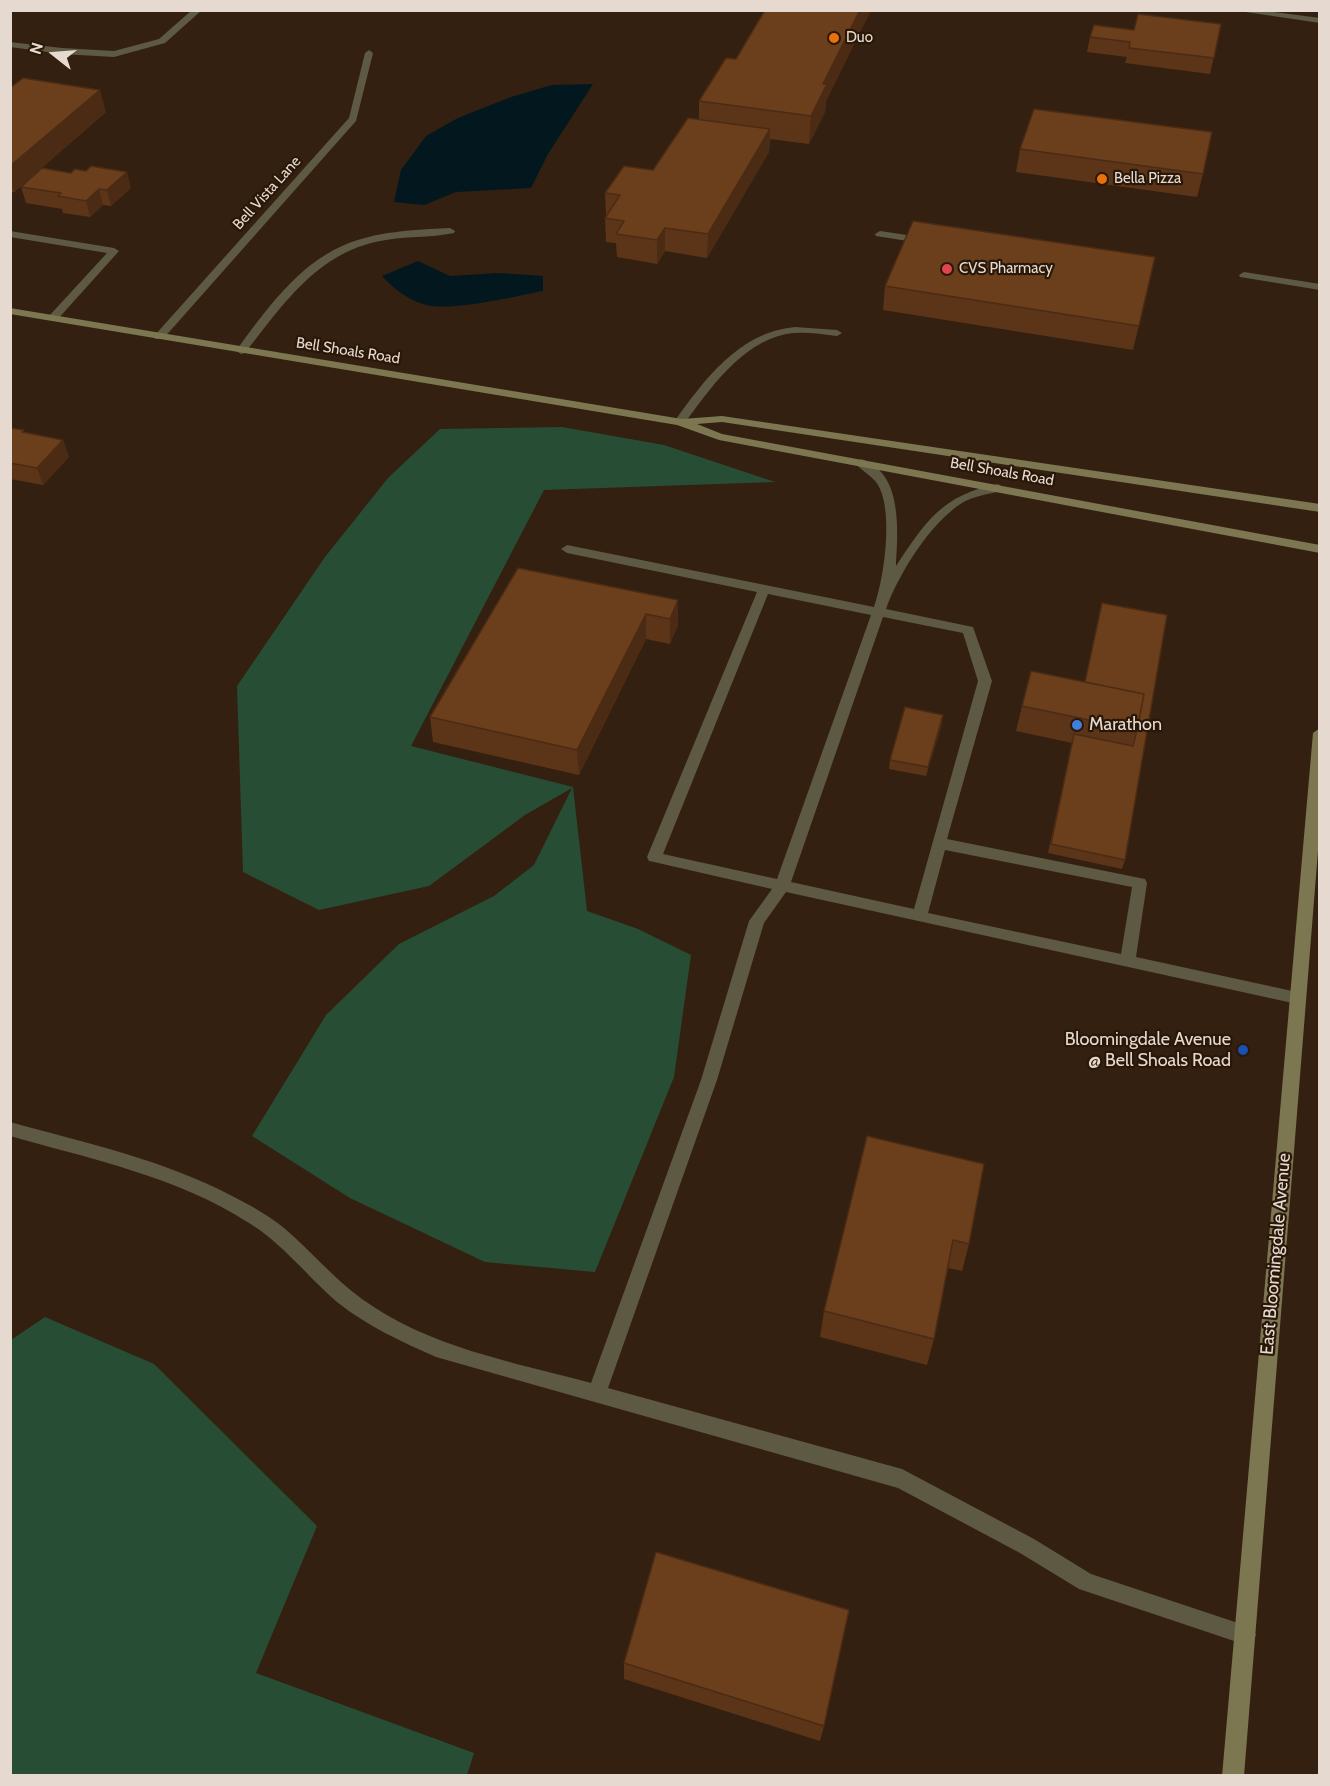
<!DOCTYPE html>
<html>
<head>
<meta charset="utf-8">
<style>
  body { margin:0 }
  #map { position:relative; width:1330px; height:1786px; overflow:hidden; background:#332011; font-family:Cabin,sans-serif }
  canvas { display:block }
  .frame { position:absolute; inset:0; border:12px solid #e6d9d0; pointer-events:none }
  .north { position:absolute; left:24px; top:24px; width:60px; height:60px; -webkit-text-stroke:4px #291708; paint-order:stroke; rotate:287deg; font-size:16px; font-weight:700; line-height:24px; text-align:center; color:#e6d9d0 }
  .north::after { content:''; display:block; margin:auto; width:21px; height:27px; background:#e6d9d0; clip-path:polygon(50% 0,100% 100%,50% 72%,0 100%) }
</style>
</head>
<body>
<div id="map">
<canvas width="1330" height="1786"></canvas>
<div class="frame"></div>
<div class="north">N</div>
</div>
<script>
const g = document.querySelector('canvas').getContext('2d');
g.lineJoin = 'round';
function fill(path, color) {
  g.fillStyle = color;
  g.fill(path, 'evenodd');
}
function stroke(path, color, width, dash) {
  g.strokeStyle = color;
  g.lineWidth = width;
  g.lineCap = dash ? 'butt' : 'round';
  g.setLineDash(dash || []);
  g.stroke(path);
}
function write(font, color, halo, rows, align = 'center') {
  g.font = font + ' Cabin,sans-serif';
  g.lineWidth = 4.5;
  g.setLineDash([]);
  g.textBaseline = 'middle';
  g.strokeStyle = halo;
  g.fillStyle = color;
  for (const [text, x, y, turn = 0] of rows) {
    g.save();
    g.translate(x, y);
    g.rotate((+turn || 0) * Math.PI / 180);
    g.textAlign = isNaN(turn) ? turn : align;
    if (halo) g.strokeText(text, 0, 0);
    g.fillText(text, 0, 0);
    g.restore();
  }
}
fill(new Path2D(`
  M562 427 664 445 775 482 544 490 411 746 573 787 587 911 638 929 691 955 674 1077 595 1272 485 1262 350 1198 252 1136 326 1015 399 944 494 896 534 865 572 788 525 815 429 886 319 910 243 872 237 686 325 557 388 478 440 429Z
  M45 1317 154 1364 317 1526 256 1673 474 1753 467 1775H11V1340Z`), '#274e34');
fill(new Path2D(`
  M593 84 548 154 531 188 456 192 424 205 394 202 401 170 426 136 458 118 511 97 552 85Z
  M418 261 450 276 498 273 543 276V291C516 296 447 313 423 304 407 299 394 289 382 276Z`), '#03171f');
fill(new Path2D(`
  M1232 10H1259L1320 18V23Z
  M450 228 455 231 454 233C430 238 404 236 380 241 317 253 282 306 245 353L241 354 236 351C264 312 297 266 342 246 375 231 414 230 450 228Z
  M10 231 114 248 119 251 57 320H49V316L107 253 10 237Z
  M880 231 927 238 932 241 927 244 876 236 875 234Z
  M1244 272 1320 284V290L1240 277 1239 275Z
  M795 327 837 330 842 333 837 336C820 334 803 331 786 334 740 344 710 389 684 424H676L674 422C704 380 739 332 795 327Z
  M861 459C903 472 898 531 896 566 926 521 942 495 998 484L1004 488 1002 491C988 494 974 496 962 503 930 523 898 575 886 609L973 627 992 681 947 839 1145 879 1147 883 1136 957 1297 992 1303 994 1305 998 1303 1002 1297 1004 786 892 764 923 717 1080 608 1388 902 1469 1034 1539 1091 1574 1253 1628 1256 1635 1253 1642 1246 1645 1079 1589 1020 1553 898 1488 436 1357C402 1342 367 1326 337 1302 307 1276 283 1244 249 1223 178 1177 91 1159 10 1136V1122C86 1143 165 1160 234 1197 252 1206 269 1216 284 1228 311 1251 333 1278 362 1299 428 1347 513 1362 591 1383L701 1080 749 921 772 889 654 862 649 861 647 857 757 592 567 553 561 549 567 545 874 607C884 580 895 507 876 482 870 475 861 470 855 463ZM768 594 871 615 777 879 663 854ZM883 617 963 633 978 681 914 909 791 882ZM945 850 1132 887 1121 954 928 913Z`), '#5d5942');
fill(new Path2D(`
  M192 10H202L165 43 114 57 62 54 10 47V42L62 48 114 51 159 39Z
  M369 50 373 53 356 121 163 339H155V335L349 118 365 53Z`), '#5d5942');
fill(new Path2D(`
  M10 308 682 419 722 416 1320 504V512L722 422 697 424 722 434 1320 545V553L719 440 677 425 10 314Z
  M1320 728V826L1244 1776H1222L1313 733Z`), '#7c7651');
fill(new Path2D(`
  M765 10H871L826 101 825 112 809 144 770 139 769 152 707 258 665 251 657 264 617 257 616 243 606 242 605 218 606 216 605 193 653 170 699 119V101L736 59Z
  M1221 24 1210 74 1125 63 1127 57 1087 52 1090 37 1134 30Z
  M10 88 106 112 14 192H10Z
  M1020 149 1203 174 1197 197 1016 172Z
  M86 171 131 188 111 206 103 205 90 217 63 213 62 209 26 203 21 187 71 173Z
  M1155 257 1133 350 883 310 885 286Z
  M10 428 25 432 63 440 69 457 43 485 10 479Z
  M518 568 678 600V625L670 644 646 639 579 775 433 742 430 717Z
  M1167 615 1125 860 1122 869 1048 853 1072 743 1016 731 1022 706 1085 682Z
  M942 724 926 776 889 769 890 760Z
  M984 1164 969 1244 962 1271 948 1268 934 1339 927 1365 820 1337 824 1311Z
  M624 1663 824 1726 820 1741 624 1679Z`), '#5c3518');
fill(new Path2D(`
  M860 10H871L826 101 825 112 809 144 811 116 823 84Z
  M100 90 106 112 14 192 10 182V166Z
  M770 129 769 152 707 258 708 234Z
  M127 172 131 188 111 206 107 190Z
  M99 189 103 205 90 217 86 201Z
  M665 228V251L657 264V240Z
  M63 440 69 457 43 485 37 468Z
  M678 600V625L670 644V619Z
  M646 614V639L579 775 577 750Z
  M943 715 942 724 926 776 928 767Z`), '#4b2b14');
const building = new Path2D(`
  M765 10H860L823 84H827L811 116 699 101 726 58 736 59Z
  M1138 14 1221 24 1214 58 1129 48 1130 42 1090 37 1094 25 1134 30Z
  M23 78 100 90 10 166V88Z
  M1034 109 1212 132 1203 174 1020 149Z
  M688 118 770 129 708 234 665 228 657 240 616 234 624 221 605 218 620 195 605 193 624 166 653 170Z
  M91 166 127 172 107 190 99 189 86 201 58 196 61 193 21 187 42 168 71 173 75 169 86 171Z
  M913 221 1155 257 1139 326 885 286Z
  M10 428 24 430 22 432 63 440 37 468 10 463Z
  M518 568 678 600 670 619 646 614 577 750 430 717Z
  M1102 603 1167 615 1125 860 1051 844 1074 734 1133 746 1137 730 1144 694 1085 682Z
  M1031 671 1144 694 1137 730 1022 706Z
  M905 707 943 715 928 767 890 760Z
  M867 1136 984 1164 969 1244 953 1240 934 1339 824 1311Z
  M656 1552 849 1610 824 1726 624 1663Z`);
fill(building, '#6b3e1c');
stroke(building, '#4b2b14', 1.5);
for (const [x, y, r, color] of [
  [834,38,6,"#e8710a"],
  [1102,179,6,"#e8710a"],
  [947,269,6,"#e0444e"],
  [1077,725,6,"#3f7fe0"],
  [1243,1050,6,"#1a4fb4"]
]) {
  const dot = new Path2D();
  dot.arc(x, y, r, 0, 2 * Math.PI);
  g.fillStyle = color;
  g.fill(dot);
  stroke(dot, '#291708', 2);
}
write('15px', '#e6d9d0', '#291708', [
  ["Duo",846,38],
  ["Bella Pizza",1114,179],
  ["CVS Pharmacy",959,269]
], 'left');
write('15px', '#e6d9d0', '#291708', [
  ["Bell Vista Lane",267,193,-48],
  ["Bell Shoals Road",348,351,9],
  ["Bell Shoals Road",1002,472,10]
]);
write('18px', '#e6d9d0', '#291708', [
  ["Marathon",1089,725],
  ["Bloomingdale Avenue",1231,1040,"right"],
  ["@ Bell Shoals Road",1231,1061,"right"]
], 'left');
write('18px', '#e6d9d0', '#291708', [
  ["East Bloomingdale Avenue",1276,1254,-85]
]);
</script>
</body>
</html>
